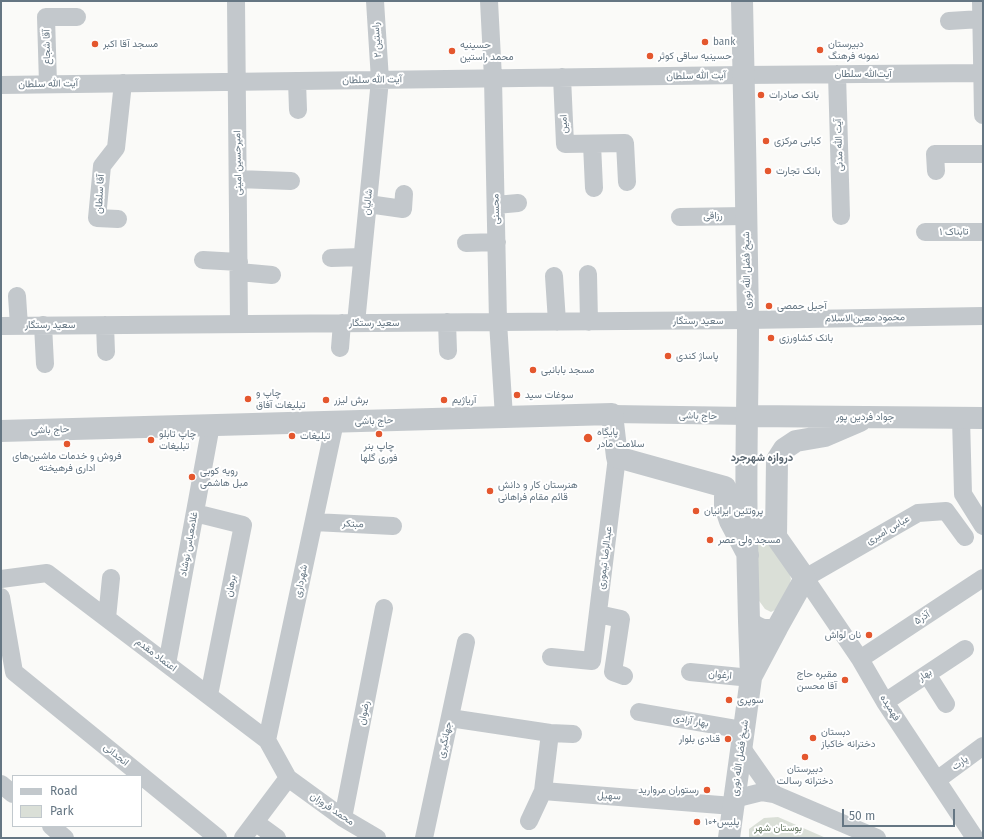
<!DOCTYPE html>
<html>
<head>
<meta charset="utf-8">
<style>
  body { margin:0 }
  #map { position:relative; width:984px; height:839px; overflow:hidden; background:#fafaf8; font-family:"Fira Sans",sans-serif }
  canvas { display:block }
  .frame { position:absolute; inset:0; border:2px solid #657683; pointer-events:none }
  .legend { position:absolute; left:12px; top:775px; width:130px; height:52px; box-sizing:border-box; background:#fff; border:1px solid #c1c8cd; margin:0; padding:5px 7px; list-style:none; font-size:12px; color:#657683 }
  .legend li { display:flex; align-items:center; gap:8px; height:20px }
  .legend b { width:20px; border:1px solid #c1c8cd }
  .scale { position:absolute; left:842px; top:809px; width:113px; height:18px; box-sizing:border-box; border:2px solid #657683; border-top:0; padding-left:5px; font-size:12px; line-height:14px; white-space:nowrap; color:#657683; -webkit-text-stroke:3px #fff; paint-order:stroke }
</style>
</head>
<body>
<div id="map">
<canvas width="984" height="839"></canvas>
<div class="frame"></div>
<ul class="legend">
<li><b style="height:5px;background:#c3c8cc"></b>Road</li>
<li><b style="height:11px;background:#dadfd7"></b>Park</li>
</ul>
<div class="scale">50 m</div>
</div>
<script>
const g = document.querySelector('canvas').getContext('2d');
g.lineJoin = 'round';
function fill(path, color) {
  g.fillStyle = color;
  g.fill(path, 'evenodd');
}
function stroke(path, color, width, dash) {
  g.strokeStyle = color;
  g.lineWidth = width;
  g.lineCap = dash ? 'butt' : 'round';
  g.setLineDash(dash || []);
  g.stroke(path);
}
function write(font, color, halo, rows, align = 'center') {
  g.font = font + ' "Fira Sans",Vazirmatn,sans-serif';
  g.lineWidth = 4;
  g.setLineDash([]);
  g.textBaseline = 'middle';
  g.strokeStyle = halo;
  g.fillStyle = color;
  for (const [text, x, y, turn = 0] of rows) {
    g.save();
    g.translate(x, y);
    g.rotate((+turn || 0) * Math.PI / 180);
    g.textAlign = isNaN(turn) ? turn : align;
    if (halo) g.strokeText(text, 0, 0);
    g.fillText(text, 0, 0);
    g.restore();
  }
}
fill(new Path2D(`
  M767 540 789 571 791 579 789 588 777 609 771 612 765 609 757 598 754 552 759 542Z
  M778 817 826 838H749V829L764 818Z`), '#dadfd7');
stroke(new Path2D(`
  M236 1 239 324
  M489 1 493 78 498 322 504 417
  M981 1 983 115
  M949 21 981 19
  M837 74 841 216
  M562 77 565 144 625 143 627 182
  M297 81 298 110
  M48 84 46 17H77
  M1 85 743 75 983 73
  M592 144 594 188
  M936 171 935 154H983
  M238 179 291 181
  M368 204 403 209 404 194
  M496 205 518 203
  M680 217 746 216
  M118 219 97 218 102 166 116 148 123 83
  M925 232H983
  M466 243 497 242
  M331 258 362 257
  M203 260 239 262
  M239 272 272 275
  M588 274 589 322
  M554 276 557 322
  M17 296 19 326
  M447 322 448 351
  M356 323 380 80 375 1
  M43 325 45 364
  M105 325 106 352
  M1 326 748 320 983 316
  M340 348 342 323
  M612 414 748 416
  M961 418 963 494 983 526
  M195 513 243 525 209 695
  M314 522 393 526
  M965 537 946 511 918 513 805 578 860 659 885 702 975 838
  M1 579 47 573 267 740 288 778 343 818 377 838
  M1 597 14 672
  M598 614 621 619 613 672 624 676
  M107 618 111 578
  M551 657 592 661 617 457
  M860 659 983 578
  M167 664 211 425
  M14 672 218 838
  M690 672 751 678
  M927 674 946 704
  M885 702 965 649
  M639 712 743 730
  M450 718 550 733 573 734
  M550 733 543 791 733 806
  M267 740 335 422
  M741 747 774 794
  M937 780 983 746
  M1 784 13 794
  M734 799 762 792 774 794 877 838
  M343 818 384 608
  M529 821 543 791
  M255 822 277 838
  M51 826 65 838
  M243 838 288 778
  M424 838 466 642`), '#c3c8cc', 18);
stroke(new Path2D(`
  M742 1C744 108 747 214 748 321 748 394 745 466 747 539
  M748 416 983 418
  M1 431 612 414 617 457 725 487V506L730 521 748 555
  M759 526 764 527 772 531 805 578 777 628C766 632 757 630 749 621L747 539C749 532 753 528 759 526Z
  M776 537 777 460 784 449 796 441 825 436 860 421
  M751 677 777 628
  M729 838 751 678 749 621`), '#c3c8cc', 22);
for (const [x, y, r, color] of [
  [705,42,4,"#e4572e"],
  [95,44,4,"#e4572e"],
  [820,50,4,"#e4572e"],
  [452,51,4,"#e4572e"],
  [650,56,4,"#e4572e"],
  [761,95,4,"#e4572e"],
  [766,141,4,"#e4572e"],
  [768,171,4,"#e4572e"],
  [769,306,4,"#e4572e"],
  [771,338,4,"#e4572e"],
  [668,356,4,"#e4572e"],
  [533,370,4,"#e4572e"],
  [517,395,4,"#e4572e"],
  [248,399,4,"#e4572e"],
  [326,400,4,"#e4572e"],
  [444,400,4,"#e4572e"],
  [379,434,4,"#e4572e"],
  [292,436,4,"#e4572e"],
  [588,438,5,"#e4572e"],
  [151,440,4,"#e4572e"],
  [67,444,4,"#e4572e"],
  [192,477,4,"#e4572e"],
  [490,491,4,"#e4572e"],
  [696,511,4,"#e4572e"],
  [710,540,4,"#e4572e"],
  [869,635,4,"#e4572e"],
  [845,680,4,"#e4572e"],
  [729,700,4,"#e4572e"],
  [813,738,4,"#e4572e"],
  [728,739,4,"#e4572e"],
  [805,757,4,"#e4572e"],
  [707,790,4,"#e4572e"],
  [697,822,4,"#e4572e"]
]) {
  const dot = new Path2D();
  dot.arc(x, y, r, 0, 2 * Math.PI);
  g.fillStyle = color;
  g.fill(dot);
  stroke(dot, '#fff', 1.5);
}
write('10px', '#657683', '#fff', [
  ["راستین ۲",377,40,-94],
  ["آقا شجاع",47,47,-91],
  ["آیت‌الله سلطان",863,74],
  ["آیت الله سلطان",696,76,-1],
  ["آیت الله سلطان",372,80,-1],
  ["آیت الله سلطان",48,84,-1],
  ["امین",564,124,-93],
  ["آیت الله مدنی",839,145,-92],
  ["امیرحسین امینی",238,163,-91],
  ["آقا سلطان",100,194,-87],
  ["شالیان",368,202,-84],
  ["محسنی",496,209,-91],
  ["رزاقی",713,216,-1],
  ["تابناک ۱",954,232,-1],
  ["شیخ فضل الله نوری",747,270,-91],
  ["محمود معین‌الاسلام",865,318,-1],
  ["سعید رستگار",698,321],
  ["سعید رستگار",374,323],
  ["سعید رستگار",50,325],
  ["حاج باشی",698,416,1],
  ["جواد فردین پور",865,417],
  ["حاج باشی",374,421,-2],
  ["حاج باشی",50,430,-2],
  ["مبتکر",353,524,3],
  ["عباس امیری",888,530,-30],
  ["غلامعباس نوشاد",189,544,-80],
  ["عبدالرضا تیموری",605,558,-83],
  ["شهرداری",301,581,-78],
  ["برهان",231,586,-79],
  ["آذر۵",922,618,-33],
  ["اعتماد مقدم",156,655,37],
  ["ارغوان",720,675,5],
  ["بهار",925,675,-33],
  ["فهمیده",890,708,58],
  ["رضوان",364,713,-79],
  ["بهار آزادی",691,721,10],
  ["جهانگیری",445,740,-78],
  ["انجدانی",116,755,39],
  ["شیخ فضل الله نوری",740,758,-82],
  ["پارت",960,763,-36],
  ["سهیل",609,796,4],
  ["محمد فروزان",332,809,34]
]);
write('10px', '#657683', '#fff', [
  ["bank",713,42],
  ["مسجد آقا اکبر",103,44],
  ["دبیرستان",828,44],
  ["نمونه فرهنگ",828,56],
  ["حسینیه",460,45],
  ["محمد راستین",460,57],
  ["حسینیه ساقی کوثر",658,56],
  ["بانک صادرات",769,95],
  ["کبابی مرکزی",774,141],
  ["بانک تجارت",776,171],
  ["آجیل حمصی",777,306],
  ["بانک کشاورزی",779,338],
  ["پاساژ کندی",676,356],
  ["مسجد بابانبی",541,370],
  ["چاپ و",256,393],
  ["تبلیغات آفاق",256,405],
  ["سوغات سید",525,395],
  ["برش لیزر",334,400],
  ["آریاژیم",452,400],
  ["پایگاه",597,432],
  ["سلامت مادر",597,444],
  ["چاپ تابلو",159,434],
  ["تبلیغات",159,446],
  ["تبلیغات",300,436],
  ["چاپ بنر",379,446,"center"],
  ["فوری گلها",379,458,"center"],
  ["فروش و خدمات ماشین‌های",67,456,"center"],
  ["اداری فرهیخته",67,468,"center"],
  ["رویه کوبی",200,471],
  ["مبل هاشمی",200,483],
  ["هنرستان کار و دانش",498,485],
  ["قائم مقام فراهانی",498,497],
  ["پروتئین ایرانیان",704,511],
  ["مسجد ولی عصر",718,540],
  ["نان لواش",861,635,"right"],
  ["مقبره حاج",837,674,"right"],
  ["آقا محسن",837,686,"right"],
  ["سوپری",737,700],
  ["دبستان",821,732],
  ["دخترانه خاکباز",821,744],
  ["قنادی بلوار",720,739,"right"],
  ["دبیرستان",805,769,"center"],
  ["دخترانه رسالت",805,781,"center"],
  ["رستوران مروارید",699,790,"right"],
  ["پلیس+۱۰",705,822]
], 'left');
write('10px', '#687a64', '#fff', [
  ["بوستان شهر",778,828]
]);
write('bold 11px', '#57646e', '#fff', [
  ["دروازه شهرجرد",762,458]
]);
</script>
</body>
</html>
